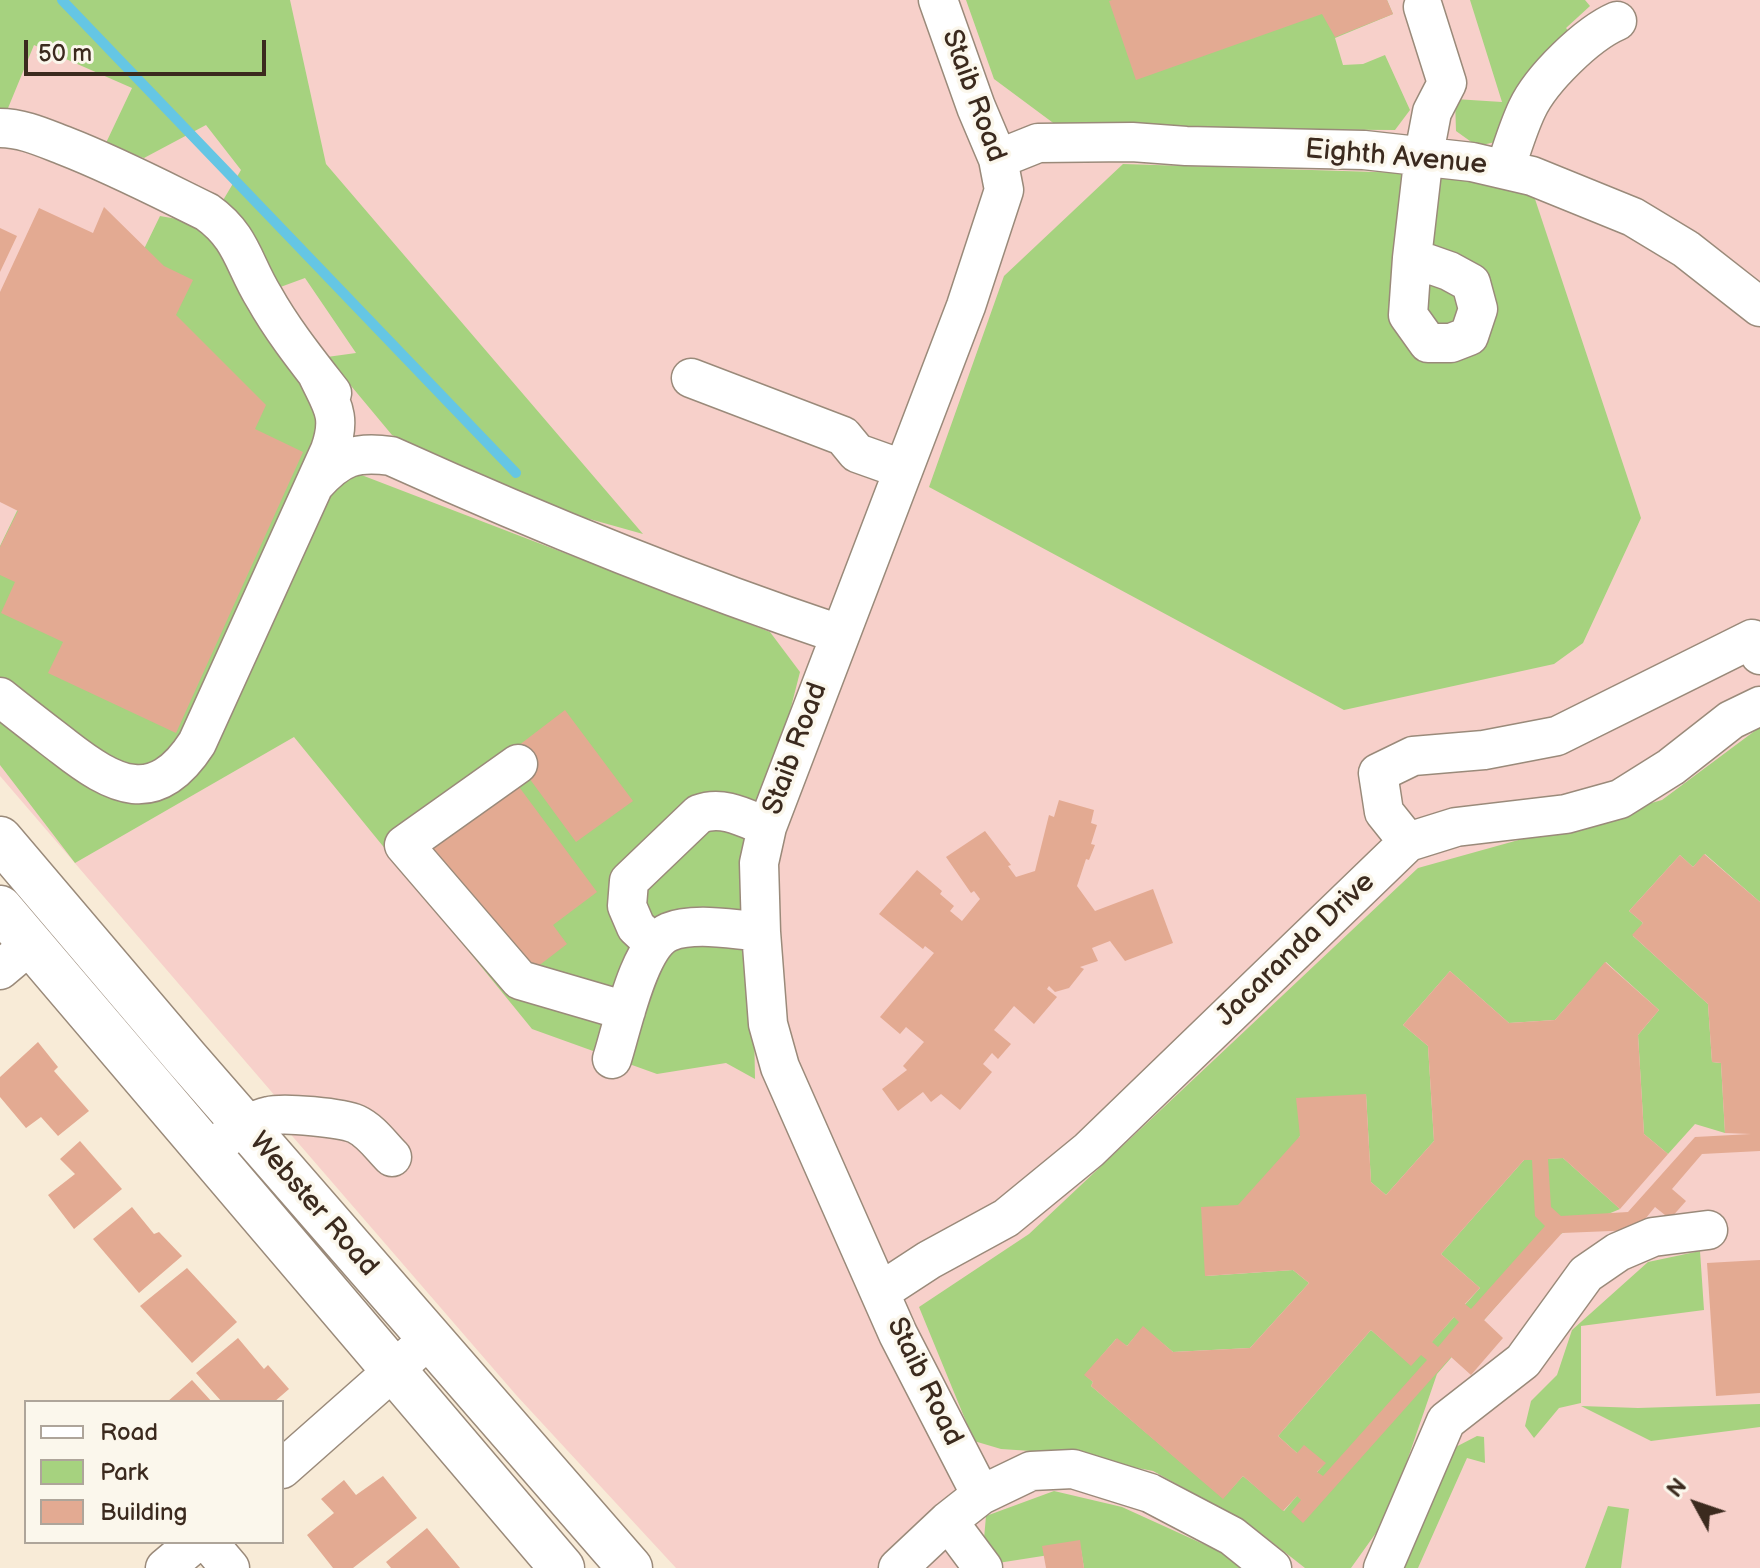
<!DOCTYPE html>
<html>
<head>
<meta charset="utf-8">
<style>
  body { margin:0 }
  #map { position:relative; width:1760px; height:1568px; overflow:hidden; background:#f8ebd7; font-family:"Balsamiq Sans",sans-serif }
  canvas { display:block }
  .legend { position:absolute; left:24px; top:1400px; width:260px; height:144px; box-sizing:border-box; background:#fbf7ec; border:2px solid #aea59a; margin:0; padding:10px 14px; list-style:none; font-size:24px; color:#3b2a1e }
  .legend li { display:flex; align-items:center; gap:16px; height:40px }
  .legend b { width:40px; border:2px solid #aea59a }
  .north { position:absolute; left:1656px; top:1464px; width:80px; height:80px; -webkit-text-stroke:6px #fbf7ec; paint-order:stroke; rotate:310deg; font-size:22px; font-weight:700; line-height:32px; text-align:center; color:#3b2a1e }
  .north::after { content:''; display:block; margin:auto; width:28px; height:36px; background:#3b2a1e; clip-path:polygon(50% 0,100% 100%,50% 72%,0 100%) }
  .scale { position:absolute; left:24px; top:40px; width:242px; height:36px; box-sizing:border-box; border:4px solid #3b2a1e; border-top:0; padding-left:10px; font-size:24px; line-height:28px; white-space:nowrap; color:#3b2a1e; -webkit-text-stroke:6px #fbf7ec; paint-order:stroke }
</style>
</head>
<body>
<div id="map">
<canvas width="1760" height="1568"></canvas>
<ul class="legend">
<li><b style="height:10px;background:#fff"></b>Road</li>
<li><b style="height:22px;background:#a6d27f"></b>Park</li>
<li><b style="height:22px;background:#e3aa92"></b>Building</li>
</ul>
<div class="north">N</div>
<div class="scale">50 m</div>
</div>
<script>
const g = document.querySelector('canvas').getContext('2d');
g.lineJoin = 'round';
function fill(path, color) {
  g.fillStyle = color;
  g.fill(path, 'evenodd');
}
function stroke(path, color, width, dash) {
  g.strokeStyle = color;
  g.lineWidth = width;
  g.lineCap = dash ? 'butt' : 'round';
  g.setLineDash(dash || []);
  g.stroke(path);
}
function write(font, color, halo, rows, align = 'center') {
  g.font = font + ' "Balsamiq Sans",sans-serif';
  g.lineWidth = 7;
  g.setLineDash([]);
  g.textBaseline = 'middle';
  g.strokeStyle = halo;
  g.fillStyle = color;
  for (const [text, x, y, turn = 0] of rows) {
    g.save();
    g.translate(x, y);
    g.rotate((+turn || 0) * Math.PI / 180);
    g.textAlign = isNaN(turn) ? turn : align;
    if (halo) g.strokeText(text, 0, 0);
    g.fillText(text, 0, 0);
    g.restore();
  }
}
fill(new Path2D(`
  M0 0H1760V1568H676L517 1396 274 1115 262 1098 276 1097 0 776Z`), '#f7d0ca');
fill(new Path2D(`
  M0 0H290L326 164 643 534 536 504 392 435 327 357 356 353 305 278 275 289 222 202 241 170 206 125 144 158 105 145 132 88 34 45 6 113 0 114Z
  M966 0H1387L1393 14 1335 38 1343 65 1363 64 1385 55 1410 110 1395 130 1060 128 994 79Z
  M1470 0H1585L1590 6 1566 28 1579 43 1505 140 1477 146 1456 131 1455 99 1502 102Z
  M1123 164 1438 174 1534 196 1641 518 1583 643 1554 664 1344 710 929 487 1004 276Z
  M160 216 211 225 351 471 770 632 800 672 751 864 755 1079 726 1063 657 1074 532 1029 294 737 75 863 0 765V546Z
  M1760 727V902L1705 854 1693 867 1680 855 1629 911 1643 923 1633 936 1708 1004 1712 1062 1721 1063 1725 1133 1695 1124 1668 1154 1644 1134 1638 1035 1659 1010 1606 962 1555 1020 1509 1023 1450 971 1403 1025 1428 1046 1434 1141 1386 1195 1371 1182 1366 1094 1300 1136 1206 1276 1293 1270 1309 1283 1250 1348 1173 1352 1143 1327 1127 1346 1116 1339 1085 1375 1093 1382 1091 1386 1223 1498 1243 1476 1284 1511 1325 1463 1297 1453 1278 1436 1371 1330 1411 1365 1480 1288 1441 1254 1524 1160 1563 1158 1620 1209 1558 1235 1437 1374 1388 1516 1351 1568H1305L1249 1524 1153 1471 1061 1453 1001 1449 974 1441 919 1307 1029 1234 1418 868 1662 800Z
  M1700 1251 1704 1310 1581 1326V1403L1559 1408 1534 1438 1525 1426 1531 1401 1557 1375 1572 1330 1648 1262Z
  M1760 1404V1427L1651 1441 1581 1406 1638 1408Z
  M1477 1436 1484 1437 1485 1463 1467 1458 1418 1568H1400L1448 1451Z
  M1054 1491 1122 1507 1223 1553 1243 1568H1084L1081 1550 998 1563 983 1550 986 1516Z
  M1608 1506 1629 1509 1621 1568H1585Z`), '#a6d27f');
stroke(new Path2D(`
  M62 0 516 473`), '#65c6e4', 10);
fill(new Path2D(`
  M1112 0H1387L1393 14 1335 37 1322 14 1136 80 1109 1Z
  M104 207 164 266 193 280 176 315 266 405 255 429 303 452 176 733 48 673 63 642 1 613 15 582 0 575V547L18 511 0 502V292L39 208 93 233Z
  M0 228 17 236 0 272Z
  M565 710 633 801 576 842 510 752Z
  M508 772 597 892 553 925 567 944 524 977 416 844Z
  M1059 800 1094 810 1091 823 1097 825 1091 844 1095 845 1089 860 1086 859 1077 886 1095 911 1153 889 1173 943 1125 961 1110 941 1092 948 1098 961 1080 967 1084 969 1069 988 1055 992 1049 986 1047 989 1057 997 1034 1024 1014 1006 994 1030 1011 1044 998 1059 992 1053 983 1064 992 1072 960 1110 941 1094 931 1102 923 1092 898 1111 882 1089 907 1070 903 1066 924 1042 906 1027 900 1034 880 1017 934 953 925 946 923 949 879 914 917 870 942 891 940 894 954 906 950 911 962 921 980 899 974 891 971 893 946 857 985 831 1011 865 1008 866 1016 877 1035 871 1049 815 1054 817Z
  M1704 854 1760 902V1151L1702 1154 1672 1189 1686 1201 1670 1219 1655 1207 1636 1230 1562 1233 1484 1320 1503 1338 1471 1375 1451 1357 1303 1523 1291 1512 1301 1500 1297 1496 1283 1511 1243 1476 1223 1499 1091 1386 1093 1382 1084 1375 1117 1338 1127 1346 1143 1326 1173 1352 1250 1348 1309 1283 1293 1270 1205 1276 1201 1207 1238 1205 1300 1136 1296 1098 1366 1094 1371 1182 1386 1195 1434 1141 1428 1046 1403 1025 1450 971 1509 1023 1555 1020 1605 962 1659 1010 1638 1035 1644 1134 1668 1154 1620 1209 1563 1158 1548 1159 1551 1207 1561 1216 1628 1212 1695 1137 1751 1134 1725 1133 1721 1063 1712 1062 1708 1004 1632 935 1643 923 1629 911 1680 855 1693 867ZM1524 1160H1532L1535 1216 1545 1226 1471 1309 1465 1304 1480 1288 1441 1254ZM1454 1317 1459 1322 1438 1347 1432 1342ZM1371 1330 1411 1366 1421 1355 1427 1360 1323 1476 1317 1472 1326 1463 1304 1445 1297 1453 1278 1436Z
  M38 1042 58 1067 54 1071 89 1111 58 1136 41 1117 26 1128 0 1097V1077Z
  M80 1141 122 1189 74 1229 48 1195 75 1174 60 1159Z
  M132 1207 154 1234 159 1232 182 1256 139 1293 93 1239Z
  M1760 1260V1393L1716 1396 1707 1263Z
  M187 1268 237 1322 192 1363 140 1306Z
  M238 1338 264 1369 268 1365 289 1389 274 1402H222L196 1373Z
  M192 1380 212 1402H167Z
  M383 1476 417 1518 353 1568H333L307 1535 334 1513 321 1499 344 1480 356 1495Z
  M427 1528 460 1568H391L386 1562Z
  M1080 1540 1084 1568H1046L1042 1546Z`), '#e3aa92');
const minor = new Path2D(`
  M938 0 976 107 998 159 1004 190 966 306 767 827 759 863 761 932 768 1024 780 1067 898 1334 981 1495
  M0 128C23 128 44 138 65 146 114 165 160 189 207 212 242 237 243 263 264 297 283 331 308 362 332 393
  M998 159 1038 143 1132 142 1186 146 1364 150 1472 162 1532 176 1633 217 1686 249 1760 307
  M1505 169C1512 149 1518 128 1527 109 1541 79 1587 34 1617 21
  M1412 258 1424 154 1432 112 1447 83 1423 7
  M1412 258 1449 271 1471 283 1478 309 1469 336 1451 343H1428L1408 315Z
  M691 378 843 436 857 453 902 469
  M316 483C340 457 355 451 391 456 537 522 687 583 839 634
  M0 697C21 714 42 730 64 747 114 786 155 808 197 743L330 450C342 415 332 406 317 374
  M518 764 404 845 520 980 626 1011
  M1408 842 1384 812 1378 773 1413 756 1484 750 1557 736 1752 639 1760 655
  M654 944 636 927 627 906 629 881 699 814C723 805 745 818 767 827
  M0 970 31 944
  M612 1059C622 1029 638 945 669 932 692 922 736 929 761 932
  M220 1142C235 1132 251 1120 269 1116 284 1112 342 1118 356 1124 371 1131 381 1146 392 1157
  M880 1292 929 1260 1006 1218 1089 1150 1408 842 1456 827 1566 814 1620 799 1671 767 1731 720 1760 706
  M282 1469 429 1339
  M948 1521 983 1568
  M208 1542 230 1568
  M165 1568 196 1542
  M898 1568 948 1521 981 1495 1031 1471 1073 1469 1150 1493 1232 1536 1272 1568
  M1383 1568 1446 1421 1523 1361 1586 1274 1618 1252 1653 1237 1708 1230`);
const major = new Path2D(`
  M0 839 186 1058 630 1568
  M0 908 562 1568`);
stroke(minor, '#9a8a7a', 41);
stroke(major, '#9a8a7a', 47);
stroke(minor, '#fff', 38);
stroke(major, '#fff', 44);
write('28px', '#3b2a1e', '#fbf7ec', [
  ["Staib Road",973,96,70],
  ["Eighth Avenue",1396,158,5],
  ["Staib Road",796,749,-70],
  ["Jacaranda Drive",1296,950,-44],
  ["Webster Road",313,1205,49],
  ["Staib Road",924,1382,64]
]);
</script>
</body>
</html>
